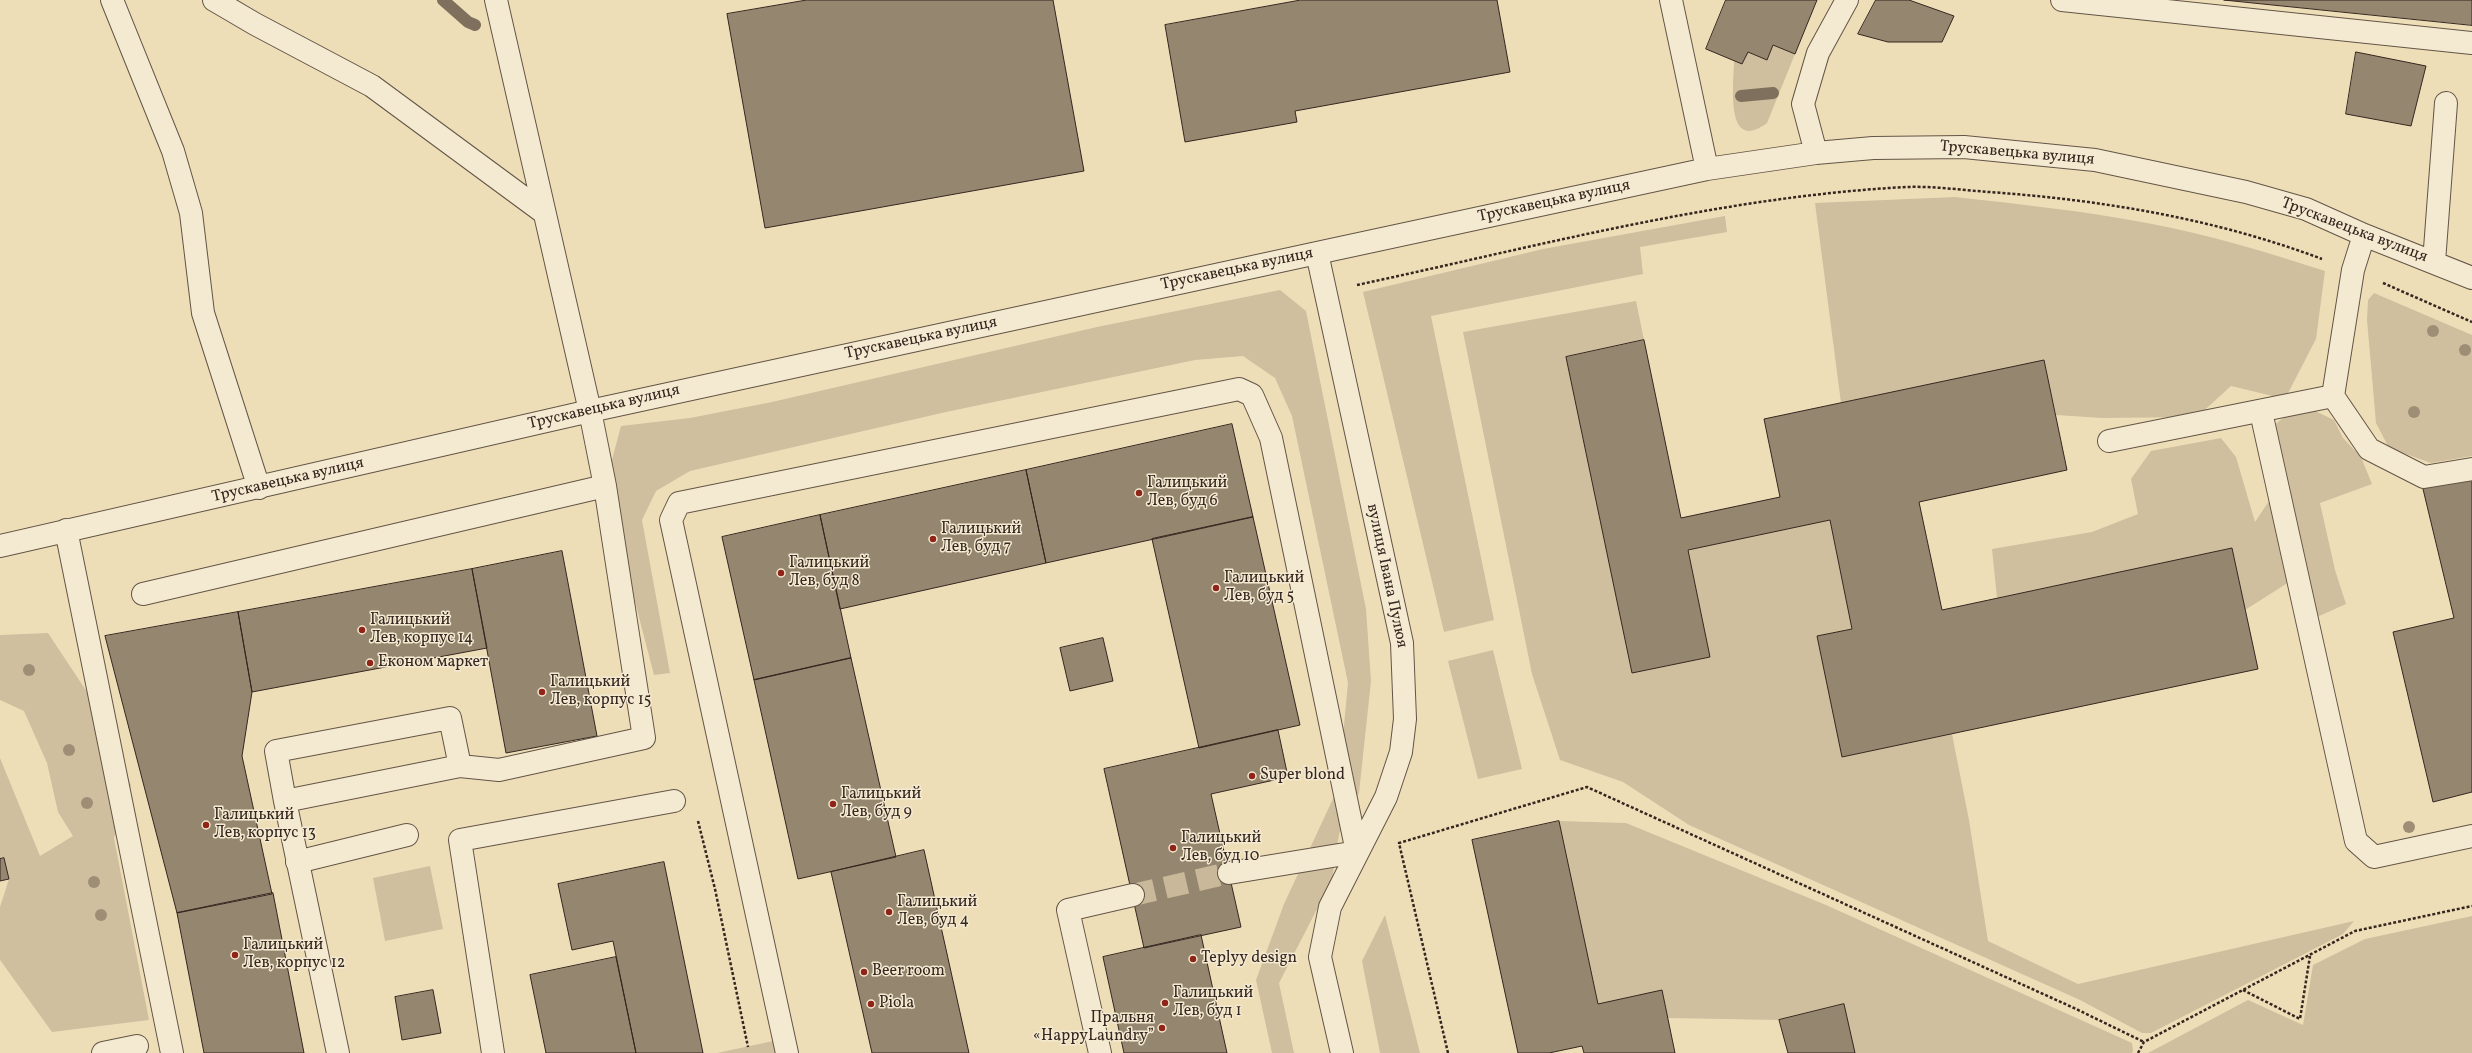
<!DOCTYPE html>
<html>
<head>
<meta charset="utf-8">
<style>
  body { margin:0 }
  canvas { display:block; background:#eedeb8 }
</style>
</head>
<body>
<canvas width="2472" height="1053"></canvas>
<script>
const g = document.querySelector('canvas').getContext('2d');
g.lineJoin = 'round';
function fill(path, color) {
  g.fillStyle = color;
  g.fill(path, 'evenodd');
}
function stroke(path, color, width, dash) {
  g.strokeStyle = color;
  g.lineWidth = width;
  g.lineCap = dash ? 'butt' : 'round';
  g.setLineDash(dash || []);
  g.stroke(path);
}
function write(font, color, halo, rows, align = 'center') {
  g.font = font + ' Vollkorn,serif';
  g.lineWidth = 3;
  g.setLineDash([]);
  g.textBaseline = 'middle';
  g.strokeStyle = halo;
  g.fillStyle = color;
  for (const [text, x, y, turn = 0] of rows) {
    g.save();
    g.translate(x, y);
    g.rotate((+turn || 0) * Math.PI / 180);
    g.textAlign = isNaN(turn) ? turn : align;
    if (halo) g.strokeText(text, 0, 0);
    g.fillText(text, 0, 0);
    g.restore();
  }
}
fill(new Path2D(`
  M1773 45 1795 54 1767 123C1724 155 1734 81 1734 60L1748 52 1767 59Z
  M1955 197C2019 204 2083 211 2147 223 2207 234 2266 252 2325 271L2316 339 2285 399 2231 386 2197 417 2102 418 2056 415 2044 360 1841 403 1815 203Z
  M1725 216 1727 232 1640 247 1643 274 1431 316 1494 620 1444 632 1363 292 1543 249Z
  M1280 290 1306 311 1366 609 1371 681 1359 793 1339 834 1332 880 1279 983 1294 1053H1272L1256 980 1284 904 1338 788 1348 683 1292 416 1275 378 1243 356 1195 360 946 412 690 471 656 491 642 520 670 673 654 675 605 486 621 426 690 418 772 402 1097 327Z
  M2374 293 2472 335V456L2431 463 2389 448 2376 423 2367 320 2368 300Z
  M1636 301 1644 340 1566 357 1632 673 1710 657 1688 550 1830 520 1852 629 1817 636 1843 757 1952 734 1969 820 1988 941 2078 984 2354 921 2343 934 2151 1033H2142L2080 1000 1689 825 1623 782 1560 760 1532 674 1463 332Z
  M2309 408 2334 420 2343 438 2361 457 2372 484 2320 503 2335 570 2346 604 2317 617 2305 572 2245 610 2232 548 1997 598 1992 549 2092 532 2138 514 2131 479 2151 451 2221 438 2236 457 2255 522 2275 492 2273 426 2292 411Z
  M48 633 95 704 131 785 114 838 149 1020 52 1032 0 960V907L9 879 4 858 0 859V758L40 856 73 836 58 812 47 763 24 711 0 700V635Z
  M1493 650 1522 769 1478 779 1448 661Z
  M1559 821 1626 823 1826 905 2132 1043 2133 1051 2132 1053H1788L1779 1020 1668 1018 1662 991 1598 1004Z
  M430 866 443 929 385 941 373 878Z
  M1385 915 1420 1053H1380L1362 961Z
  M2472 916V1053H2148L2248 1000 2303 1025 2313 965 2365 939Z
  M773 1041 776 1053H717Z`), '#cfbf9e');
stroke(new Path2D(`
  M443 0 468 22 475 25
  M1741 96 1773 93`), '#7e705c', 12);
const building = new Path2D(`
  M807 0H1053L1084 171 765 228 727 14Z
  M1301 0H1497L1510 72 1295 111 1297 122 1185 142 1165 25Z
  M1726 0H1817L1795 54 1773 45 1767 60 1748 52 1742 64 1706 49Z
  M1876 0H1909L1954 16 1942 42H1888L1858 34Z
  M2224 0H2472V25Z
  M2356 52 2426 66 2411 126 2346 114Z
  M1644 340 1681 518 1780 497 1764 419 2044 360 2067 470 1919 502 1942 610 2232 548 2258 669 1842 757 1817 636 1852 629 1830 520 1688 550 1710 657 1632 673 1566 357Z
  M1232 424 1253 517 1046 563 1026 470Z
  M1026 470 1046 563 840 609 820 515Z
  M2472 478V792L2433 802 2393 632 2454 618 2423 489Z
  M820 515 851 658 754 680 722 537Z
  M1253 517 1300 725 1199 748 1152 539Z
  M562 551 597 736 506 753 472 569Z
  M472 569 487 648 252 692 238 612Z
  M238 612 252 692 242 756 272 894 177 913 105 636Z
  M1103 638 1113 681 1070 691 1060 648Z
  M851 658 896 857 798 879 754 680Z
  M1278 730 1288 777 1211 794 1241 927 1144 948 1104 769Z
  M1559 821 1598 1004 1662 990 1675 1053H1584L1582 1046 1549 1053H1518L1472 840Z
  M924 850 969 1053H872L831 872Z
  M4 858 9 879 0 881V859Z
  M664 862 703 1053H636L613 941 572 950 558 884Z
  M273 893 304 1053H204L177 913Z
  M1201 935 1227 1053H1124L1103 957Z
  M616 957 636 1053H546L530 975Z
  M433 990 441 1033 402 1040 395 997Z
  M1844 1004 1855 1053H1788L1779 1020Z`);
fill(building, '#95866f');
stroke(building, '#352720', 1);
stroke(new Path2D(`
  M1133 895 1229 873`), '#c9b99a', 22, [22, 11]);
const minor = new Path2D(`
  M112 0 173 151 191 213 203 313 259 488
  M214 0 255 24 372 86 543 212
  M496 0 590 411 605 486
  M1671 0 1707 169
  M2062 0 2472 43
  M1816 153 1803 104 1818 53 1847 0
  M1317 253 1402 643 1405 719 1401 752 1386 797 1330 907 1320 957 1342 1053
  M2434 262 2446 103
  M2333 396 2369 449 2424 477 2472 469
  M2261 412 2356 841 2374 857 2472 836
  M2109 441 2333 396 2353 270 2364 235
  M66 530 172 1053
  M0 546 590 411 1317 253 1707 169 1816 153 1873 148 1964 147 2095 160 2246 192 2306 209 2364 235 2472 278
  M143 594 605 486 644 738 499 770 460 766 285 801 338 1053
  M285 801 276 751 450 718 460 766
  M297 862 407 835
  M103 1053 137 1046
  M493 1053 460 840 674 801
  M787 1053 671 520 679 503 1239 389 1252 395 1271 438 1357 852 1229 873
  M1100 1053 1068 910 1133 895`);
stroke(minor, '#635546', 24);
stroke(new Path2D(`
  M2383 283 2472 322
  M1357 285C1539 246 1719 197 1906 187 1933 186 1962 190 1989 192 2103 200 2216 219 2322 259
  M698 821 715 889 748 1047
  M2243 990 2300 1019 2310 956
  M1448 1053 1399 843 1587 787 2074 1008 2144 1042
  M2138 1053 2144 1042 2355 931 2472 906`), '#352720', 2.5, [3, 2]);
stroke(minor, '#f4ead1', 22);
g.fillStyle = '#9e8e76';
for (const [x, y] of [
  [2433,331],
  [2465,350],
  [2414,412],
  [29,670],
  [69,750],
  [87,803],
  [2409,827],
  [94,882],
  [101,915]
]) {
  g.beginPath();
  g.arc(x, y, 6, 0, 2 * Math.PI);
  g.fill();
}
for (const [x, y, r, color] of [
  [1139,493,4,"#8f2418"],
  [933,539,4,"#8f2418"],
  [781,573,4,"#8f2418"],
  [1216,588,4,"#8f2418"],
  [362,630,4,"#8f2418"],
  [370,663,4,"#8f2418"],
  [542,692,4,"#8f2418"],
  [1252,776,4,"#8f2418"],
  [833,804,4,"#8f2418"],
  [206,825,4,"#8f2418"],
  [1173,848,4,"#8f2418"],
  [889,912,4,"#8f2418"],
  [235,955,4,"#8f2418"],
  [1193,959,4,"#8f2418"],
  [864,972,4,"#8f2418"],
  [1165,1003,4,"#8f2418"],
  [871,1004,4,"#8f2418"],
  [1162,1028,4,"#8f2418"]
]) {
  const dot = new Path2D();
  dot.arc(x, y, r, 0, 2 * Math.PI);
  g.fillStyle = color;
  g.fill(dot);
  stroke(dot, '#f4ead1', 1.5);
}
write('16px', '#352720', '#f4ead1', [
  ["Трускавецька вулиця",2017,154,5],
  ["Трускавецька вулиця",1554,202,-12],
  ["Трускавецька вулиця",2354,231,21],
  ["Трускавецька вулиця",1237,270,-12],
  ["Трускавецька вулиця",921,339,-12],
  ["Трускавецька вулиця",604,408,-13],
  ["Трускавецька вулиця",288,481,-13],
  ["вулиця Івана Пулюя",1386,576,78]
]);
write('16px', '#352720', '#f4ead1', [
  ["Галицький",1147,484],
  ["Лев, буд 6",1147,502],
  ["Галицький",941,530],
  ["Лев, буд 7",941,548],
  ["Галицький",789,564],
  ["Лев, буд 8",789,582],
  ["Галицький",1224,579],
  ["Лев, буд 5",1224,597],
  ["Галицький",370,621],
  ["Лев, корпус 14",370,639],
  ["Економ маркет",378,663],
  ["Галицький",550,683],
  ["Лев, корпус 15",550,701],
  ["Super blond",1260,776],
  ["Галицький",841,795],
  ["Лев, буд 9",841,813],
  ["Галицький",214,816],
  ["Лев, корпус 13",214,834],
  ["Галицький",1181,839],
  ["Лев, буд 10",1181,857],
  ["Галицький",897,903],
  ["Лев, буд 4",897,921],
  ["Галицький",243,946],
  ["Лев, корпус 12",243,964],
  ["Teplyy design",1201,959],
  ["Beer room",872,972],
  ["Галицький",1173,994],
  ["Лев, буд 1",1173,1012],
  ["Piola",879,1004],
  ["Пральня",1154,1019,"right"],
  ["«HappyLaundry”",1154,1037,"right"]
], 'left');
</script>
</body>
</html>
